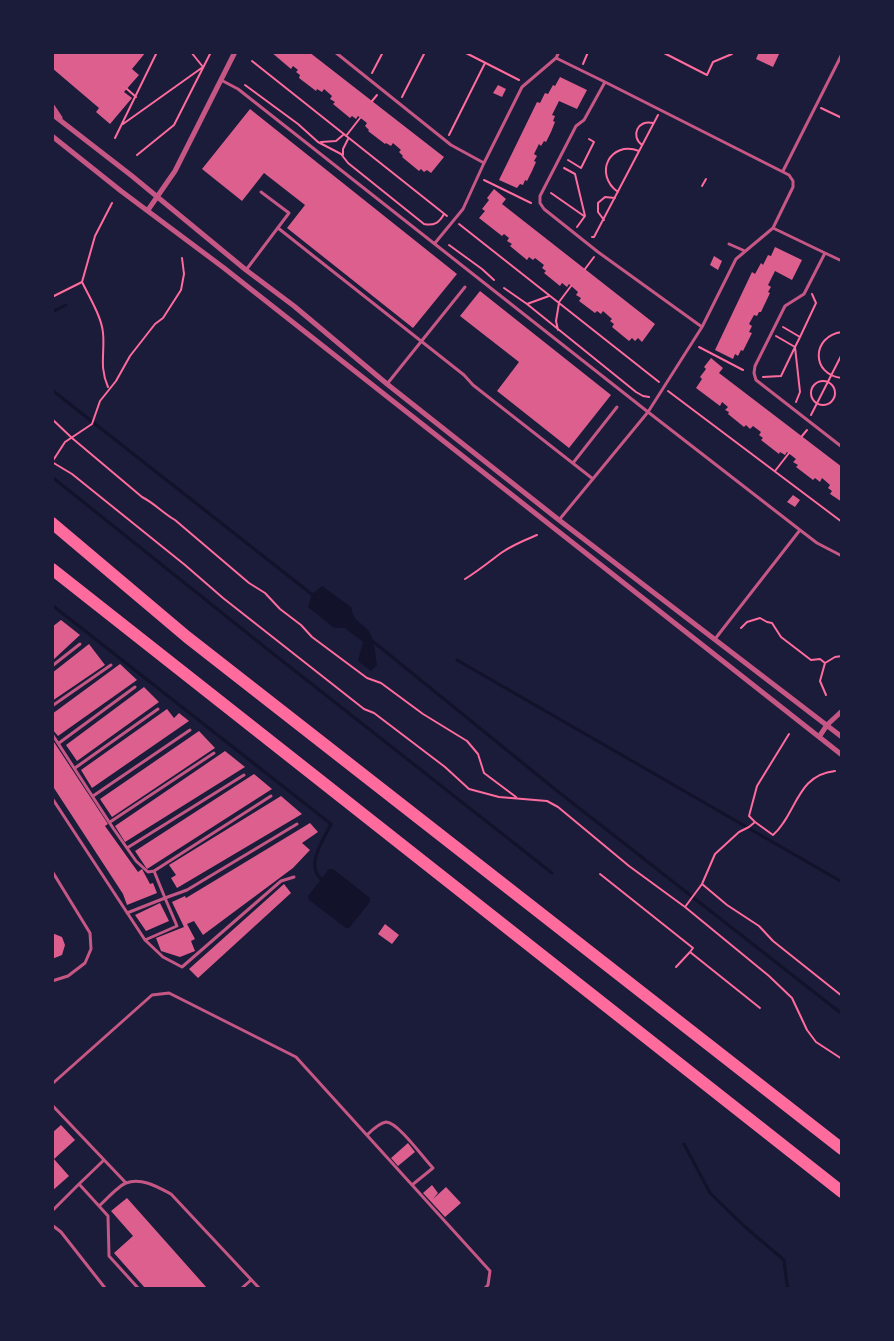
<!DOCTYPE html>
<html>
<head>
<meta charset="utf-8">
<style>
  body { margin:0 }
  #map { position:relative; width:894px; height:1341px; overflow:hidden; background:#1b1b3a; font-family:"Fira Sans",sans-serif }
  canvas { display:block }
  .frame { position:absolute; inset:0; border:54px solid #1b1b3a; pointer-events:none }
</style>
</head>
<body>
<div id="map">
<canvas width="894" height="1341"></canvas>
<div class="frame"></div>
</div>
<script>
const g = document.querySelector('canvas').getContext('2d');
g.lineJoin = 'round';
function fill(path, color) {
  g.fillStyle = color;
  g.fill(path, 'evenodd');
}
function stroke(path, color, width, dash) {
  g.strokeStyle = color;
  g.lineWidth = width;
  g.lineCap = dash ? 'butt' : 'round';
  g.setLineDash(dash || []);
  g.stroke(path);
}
fill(new Path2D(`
  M322 586 351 607C355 626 362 620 370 633 375 642 375 655 377 665L371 671 358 661 363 642 345 628H334L308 607 312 594Z
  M329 869H333L370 898V902L349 928H346L309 900 308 896Z`), '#12122b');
stroke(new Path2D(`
  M52 312 66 305
  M52 390 314 596
  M52 477 266 648 552 873
  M52 605 331 824C324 839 305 865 321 879
  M370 639 556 790 842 1014
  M457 660 842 882
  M684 1144 710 1193 744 1226 784 1260 787 1285 789 1288`), '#12122b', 3);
fill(new Path2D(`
  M52 52H146L132 69 139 75 124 92 132 98 110 124 96 112 99 108 52 68Z
  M271 52H309L444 157 431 173 427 170 424 172 421 169 419 171 402 157 403 156 399 152 401 150 393 143 391 146 386 143 385 144 368 131 369 130 365 126 367 123 358 116 356 119 352 116 350 118 333 104 335 102 330 99 332 96 324 89 322 92 317 89 316 91 299 78 300 75 296 72 298 70 293 66 291 69Z
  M759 52H780L773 67 756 59Z
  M560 77 587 90 577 109 559 101 552 115 555 116 553 121 555 122 551 132 546 142 544 141 541 146 539 144 534 154 537 156 534 161 536 162 532 171 527 181 525 180 523 185 520 184 517 188 499 180 537 102 540 103 545 93 548 94 553 85 555 86Z
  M498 85 506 89 502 97 493 93Z
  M250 109 457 274 413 328 287 228 305 205 264 173 242 201 202 169Z
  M494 189 506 199 502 204 655 324 642 342 638 338 635 341 632 338 629 341 612 327 614 324 610 321 612 319 603 311 601 314 597 311 595 313 579 301 581 298 576 295 578 292 569 284 567 287 562 283 560 286 544 273 546 271 542 268 544 265 535 258 533 260 529 257 527 260 510 246 512 244 507 241 509 238 504 234 502 236 479 218 485 211 482 209 489 200 487 198Z
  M775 247 802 260 792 280 775 271 768 285 771 287 768 292 770 293 761 312H759L757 316 754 315 749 324 752 326 749 332 752 333 743 351 741 350 738 356 735 354 733 359 715 350 752 272 755 274 761 263 763 265 768 255 771 256Z
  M714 256 722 261 718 270 710 265Z
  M480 291 611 395 569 448 497 391 519 362 460 316Z
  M711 358 723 368 719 373 842 467V502L830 494 832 491 828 488 830 485 822 478 820 482 815 478 813 480 796 467 798 465 793 462 796 459 787 452 785 455 780 452 779 454 761 440 763 438 759 435 761 432 753 426 750 429 746 425 744 427 728 414 729 412 725 410 728 407 722 402 720 406 696 388 702 379 700 377 706 369 704 367Z
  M793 495 800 500 795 507 787 502Z
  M61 620 80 635 52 661V627Z
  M89 644 105 665 52 701V673Z
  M120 664 137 680 58 736 52 729V714Z
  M144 687 159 702 77 761 66 745Z
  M167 709 174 718 179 713 189 721 92 788 81 770Z
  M199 731 215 748 112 817 100 799Z
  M52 739 108 824 105 826 138 872 142 869 150 884 153 883 157 893 127 905 123 894 52 785Z
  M225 751 245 767 125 842 115 826Z
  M254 774 272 789 147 869 135 851Z
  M281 796 302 814 177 888 171 878 176 875 169 865Z
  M310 823 318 832 302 843 310 850 293 868 203 935 194 921 187 924 195 939 191 941 195 951 180 957 161 951 156 938 184 927 172 902 185 896 186 898Z
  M284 884 291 893 198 978 189 969Z
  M160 903 169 921 146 931 135 915Z
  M385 924 399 935 392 944 378 934Z
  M52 933 62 937 65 945 62 955 52 959Z
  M61 1125 75 1140 54 1159 69 1176 52 1191V1133Z
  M408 1143 415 1152 398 1166 391 1158Z
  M432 1185 438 1193 433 1199 446 1187 461 1203 445 1217 423 1193Z
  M127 1198 207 1288H145L114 1253 133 1236 111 1211Z`), '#dd5f8e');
stroke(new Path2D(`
  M464 52 519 80
  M662 52 707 75 713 62 732 54
  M252 61 447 216
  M583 64 588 52
  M372 73 383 52
  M245 85 298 124 318 142 341 154 348 163 424 224C434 226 439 223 444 214
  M127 89 136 97
  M402 97 425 52
  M372 101 377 95
  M821 108 842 118
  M123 124 203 67 191 52
  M449 135 485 63
  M346 136 360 118
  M115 138 157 52
  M321 142 336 141 343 135
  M642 145C630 136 638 119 653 123
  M137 155 174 125 211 52
  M343 155V149L348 139
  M568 160 581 168 594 142 589 139
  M564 168 575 174 585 216 577 227
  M484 180 531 203
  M702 186 706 179
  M618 192C593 174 610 140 639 151
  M551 193 584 216
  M604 220 598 212V203L605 197 615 198
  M459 224 659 382
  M592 237H594L658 115
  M449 245 482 269 494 280
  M585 269 594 257
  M82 282C89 296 102 318 103 333 105 352 99 367 108 387
  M504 288 527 304 636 392 643 396 649 397
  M52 297 82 282 95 236 112 203
  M559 302 571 286
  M527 304 549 296
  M558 330 556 321 559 303
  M842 332C811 336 811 375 842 378
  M776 336 795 347 800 337 783 327
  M800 337 816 303 812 294
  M699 347 743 370
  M795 347 800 392 796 402
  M763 377 781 376 795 347
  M811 393a12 12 0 1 1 24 0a12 12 0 1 1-24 0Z
  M668 391 842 522
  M811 415 842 354
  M52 419 72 438 142 497C154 503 163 513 175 520L249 583 265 593 280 609 301 625 312 637 367 678 381 683 423 714 467 741 478 754 484 773 516 797
  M802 436 807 430
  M52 462 72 474 185 565 223 598 364 709 374 713 445 767 469 789 499 797 547 801 558 807 629 866 685 907 769 976 792 998 807 1030 816 1042 842 1059
  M52 462 65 442 92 424 100 401 116 381 130 356 155 324 163 318 181 290 184 274 182 258
  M775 471 789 453
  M465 579C478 571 489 562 501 553 512 545 525 540 537 535
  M741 628 747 622 760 618 767 622 772 623 781 637 811 660 820 659 825 663 835 657 842 656
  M825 663 820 681 826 695
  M755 822 773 835C797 814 796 775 835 771
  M600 874 693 948 690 952 760 1008
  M702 884 727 905 759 926 773 941 842 996
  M685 907 702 884 715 854 739 832 749 827 755 822 749 816 757 786 789 734
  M676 967 690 952`), '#ff6b9d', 2);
stroke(new Path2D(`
  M335 52 451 145 484 163 463 209 435 243
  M556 58 605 82 584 120 576 126 540 196V203L544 209 598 252 702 327 648 412 559 520
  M221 80 238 89 648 412 800 530 817 543 842 556
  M605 82 789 175 793 181V187L773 228
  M484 163 522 87 556 58 559 52
  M783 171 842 54
  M278 228 464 375 473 385 593 479
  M729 244 745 251
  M825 253 842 261
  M246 270 289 213 261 192
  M702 327 736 259 773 228 825 253 804 294 785 306 755 366 754 373 756 380 842 447
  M387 384 465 287
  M573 463 617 407
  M715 639 800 530
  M52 666 80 644
  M52 706 111 665
  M52 734 113 828 136 861 148 872 154 871 165 898 187 890 297 824
  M59 743 135 687
  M75 768 158 709
  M93 796 190 730
  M52 798 145 940 163 957 182 967 281 881 294 877
  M110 822 214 753
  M127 848 244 775
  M52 871 90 933 91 949 85 963 68 976 52 981
  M154 871 271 796
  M127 913 165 898 177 926 145 940
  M52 1084 152 995 169 993 296 1057 490 1271 488 1285 485 1288
  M52 1105 126 1183
  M367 1135C372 1130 379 1123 386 1122 398 1122 424 1159 433 1168L412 1185
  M79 1184 104 1160
  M99 1206 108 1216 109 1256 138 1288
  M52 1211 79 1184 99 1206C106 1200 118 1186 126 1183 141 1177 158 1187 171 1194L259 1288
  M52 1225 61 1232 105 1288
  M242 1288 251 1280`), '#c65784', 3);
stroke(new Path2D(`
  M52 106 60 118
  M52 114 132 176 246 270 294 306 387 384 559 520 842 737
  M52 136 121 191 224 268 842 755
  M148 210 175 171 235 52
  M819 737 827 725 842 711`), '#c65784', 5);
stroke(new Path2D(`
  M52 523 187 637 842 1149
  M52 569 842 1192`), '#ff6b9d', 12);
</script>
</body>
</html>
